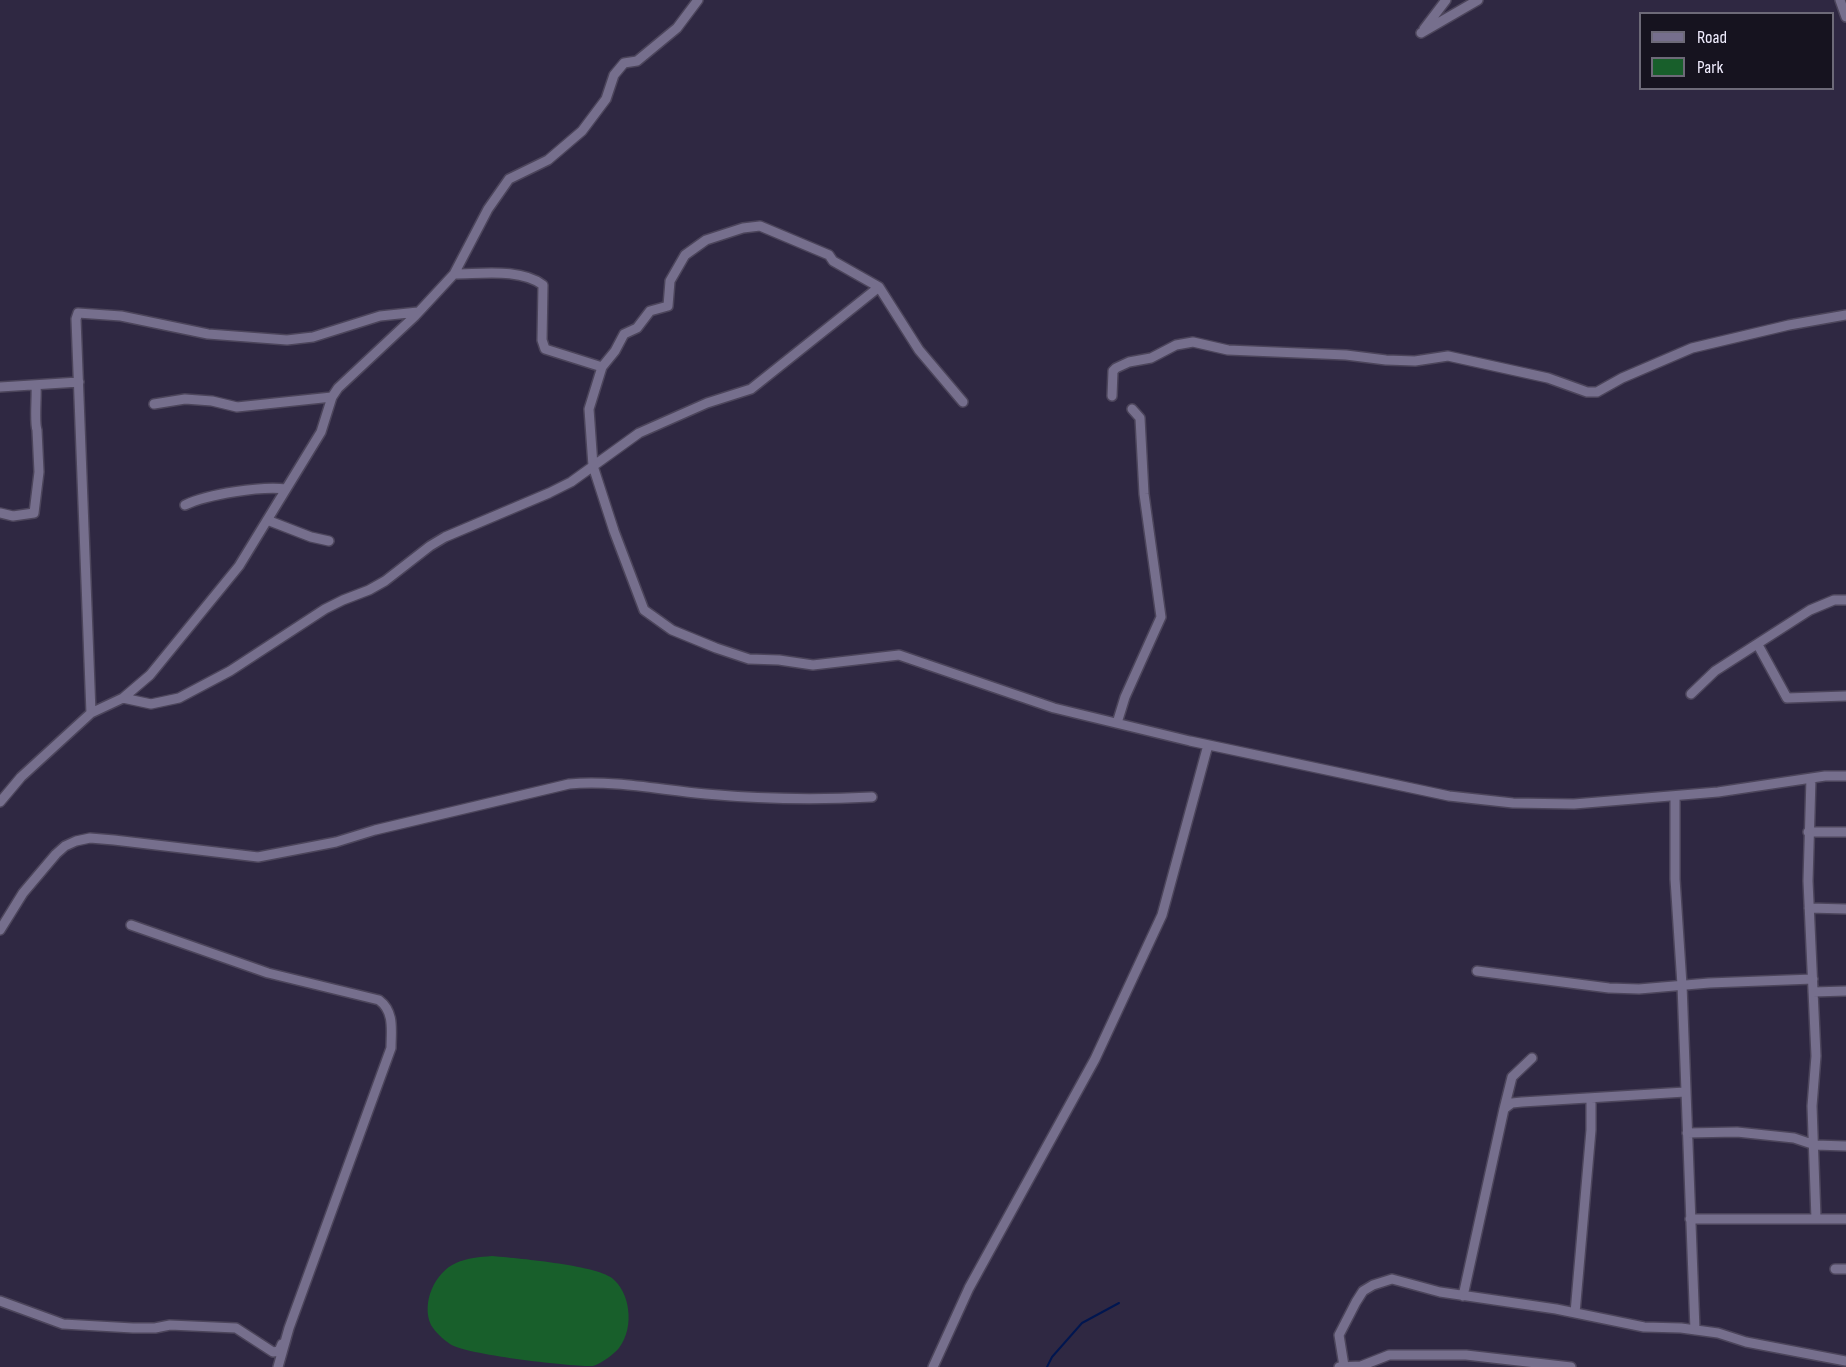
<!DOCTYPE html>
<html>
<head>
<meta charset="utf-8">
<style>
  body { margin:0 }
  #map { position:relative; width:1846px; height:1367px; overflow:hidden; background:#2f2842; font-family:"Sofia Sans Condensed",sans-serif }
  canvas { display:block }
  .legend { position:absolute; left:1639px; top:12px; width:195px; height:78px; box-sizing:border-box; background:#16131f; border:2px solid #6d6a78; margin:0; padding:8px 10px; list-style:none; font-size:18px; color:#f0edfe }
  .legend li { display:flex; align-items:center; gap:12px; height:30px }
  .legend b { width:30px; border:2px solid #6d6a78 }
</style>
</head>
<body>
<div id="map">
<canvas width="1846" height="1367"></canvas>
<ul class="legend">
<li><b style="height:8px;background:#766f8d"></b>Road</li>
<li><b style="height:16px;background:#185f2b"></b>Park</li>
</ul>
</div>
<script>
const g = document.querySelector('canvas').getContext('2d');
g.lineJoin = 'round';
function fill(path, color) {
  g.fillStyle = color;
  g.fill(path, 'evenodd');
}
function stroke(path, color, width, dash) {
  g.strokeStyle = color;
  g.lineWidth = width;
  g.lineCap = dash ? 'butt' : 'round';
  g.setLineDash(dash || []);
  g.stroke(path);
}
fill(new Path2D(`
  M492 1256C515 1258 595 1265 612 1278 621 1285 627 1298 628 1309 630 1323 627 1337 619 1348 613 1355 602 1363 593 1366 574 1367 466 1355 450 1344 443 1339 435 1332 431 1325 421 1303 435 1272 456 1263 467 1258 480 1257 492 1256Z`), '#185f2b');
stroke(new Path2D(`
  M1047 1367 1052 1357 1082 1323 1119 1303`), '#001650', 2);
const street = new Path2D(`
  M1840 0 1846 17
  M1424 29 1446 0
  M1421 33 1478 0
  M454 274C482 274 520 268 543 285L542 340 545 349 602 367
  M0 387 79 382
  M1112 396 1113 371 1116 368 1129 362 1151 358 1176 345 1193 342 1228 350 1346 355 1386 360 1415 361 1448 356 1548 378 1587 392H1597L1622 378 1692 348 1789 325 1846 315
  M963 402 919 350 879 287 833 261 829 255 760 226 743 228 706 240 685 255 670 281 668 306 650 311 637 328 624 334 615 351 602 367 589 409 593 466 614 531 644 610 672 630 716 648 749 659 779 660 813 665 899 655 1054 708 1190 741 1449 796 1513 803 1574 804 1718 792 1825 776H1846
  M154 404 185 399 212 401 237 407 332 397
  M185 505C208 494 261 486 286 489
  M0 513 13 516 34 513 39 472 37 430C34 422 37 396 36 385
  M267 520 311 537 329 541
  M1758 645 1787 698 1846 696
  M1691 694 1715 671 1810 610 1834 600H1846
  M123 698 151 704 179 698 230 671 325 609 343 600 369 590 385 581 430 546 445 537 549 493 571 482 639 433 707 403 751 389 879 287
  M91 713 76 319 78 313 121 316 208 334 287 340 313 337 380 316 418 312
  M1117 723 1125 697 1161 617 1144 494 1140 418 1132 409
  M1811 778 1808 881 1816 1056 1812 1106 1816 1219
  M1675 796V879L1682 985 1695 1330
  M0 802 21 777 91 713 123 698 150 675 239 566 321 432 332 397 338 388 415 316 454 274 488 209 509 179 548 160 582 131 606 99 614 75 624 63 637 61 677 28 698 0
  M1808 832H1846
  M1809 908 1846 909
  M131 925 268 973 379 1000C395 1012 391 1031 391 1048L289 1328 278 1367
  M0 930 23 893 56 854 65 846 76 841 90 838 114 840 258 857 336 842 375 830 569 784C615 780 660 790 706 794 761 799 816 800 872 797
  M1477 971 1609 988 1639 989 1709 983 1813 979
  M1813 992 1846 991
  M1504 1109 1512 1077 1532 1058
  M1687 1133 1737 1132 1794 1138 1815 1145 1846 1146
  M1690 1219H1846
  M1835 1269H1846
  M1463 1296 1504 1109 1512 1103 1522 1102 1685 1092
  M0 1301 63 1324 133 1328H155L170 1325 236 1328 273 1352 279 1351 282 1344
  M1575 1313 1591 1130V1098
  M1344 1366 1339 1335 1356 1302 1363 1291 1373 1285 1392 1279 1440 1292 1556 1309 1644 1327 1681 1328 1718 1333 1746 1342 1846 1361
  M933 1367 969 1288 1095 1059 1162 915 1208 745
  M1339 1367 1361 1366 1389 1355H1466L1571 1367`);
stroke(street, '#4c455b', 12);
stroke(street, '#766f8d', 9);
</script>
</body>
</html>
